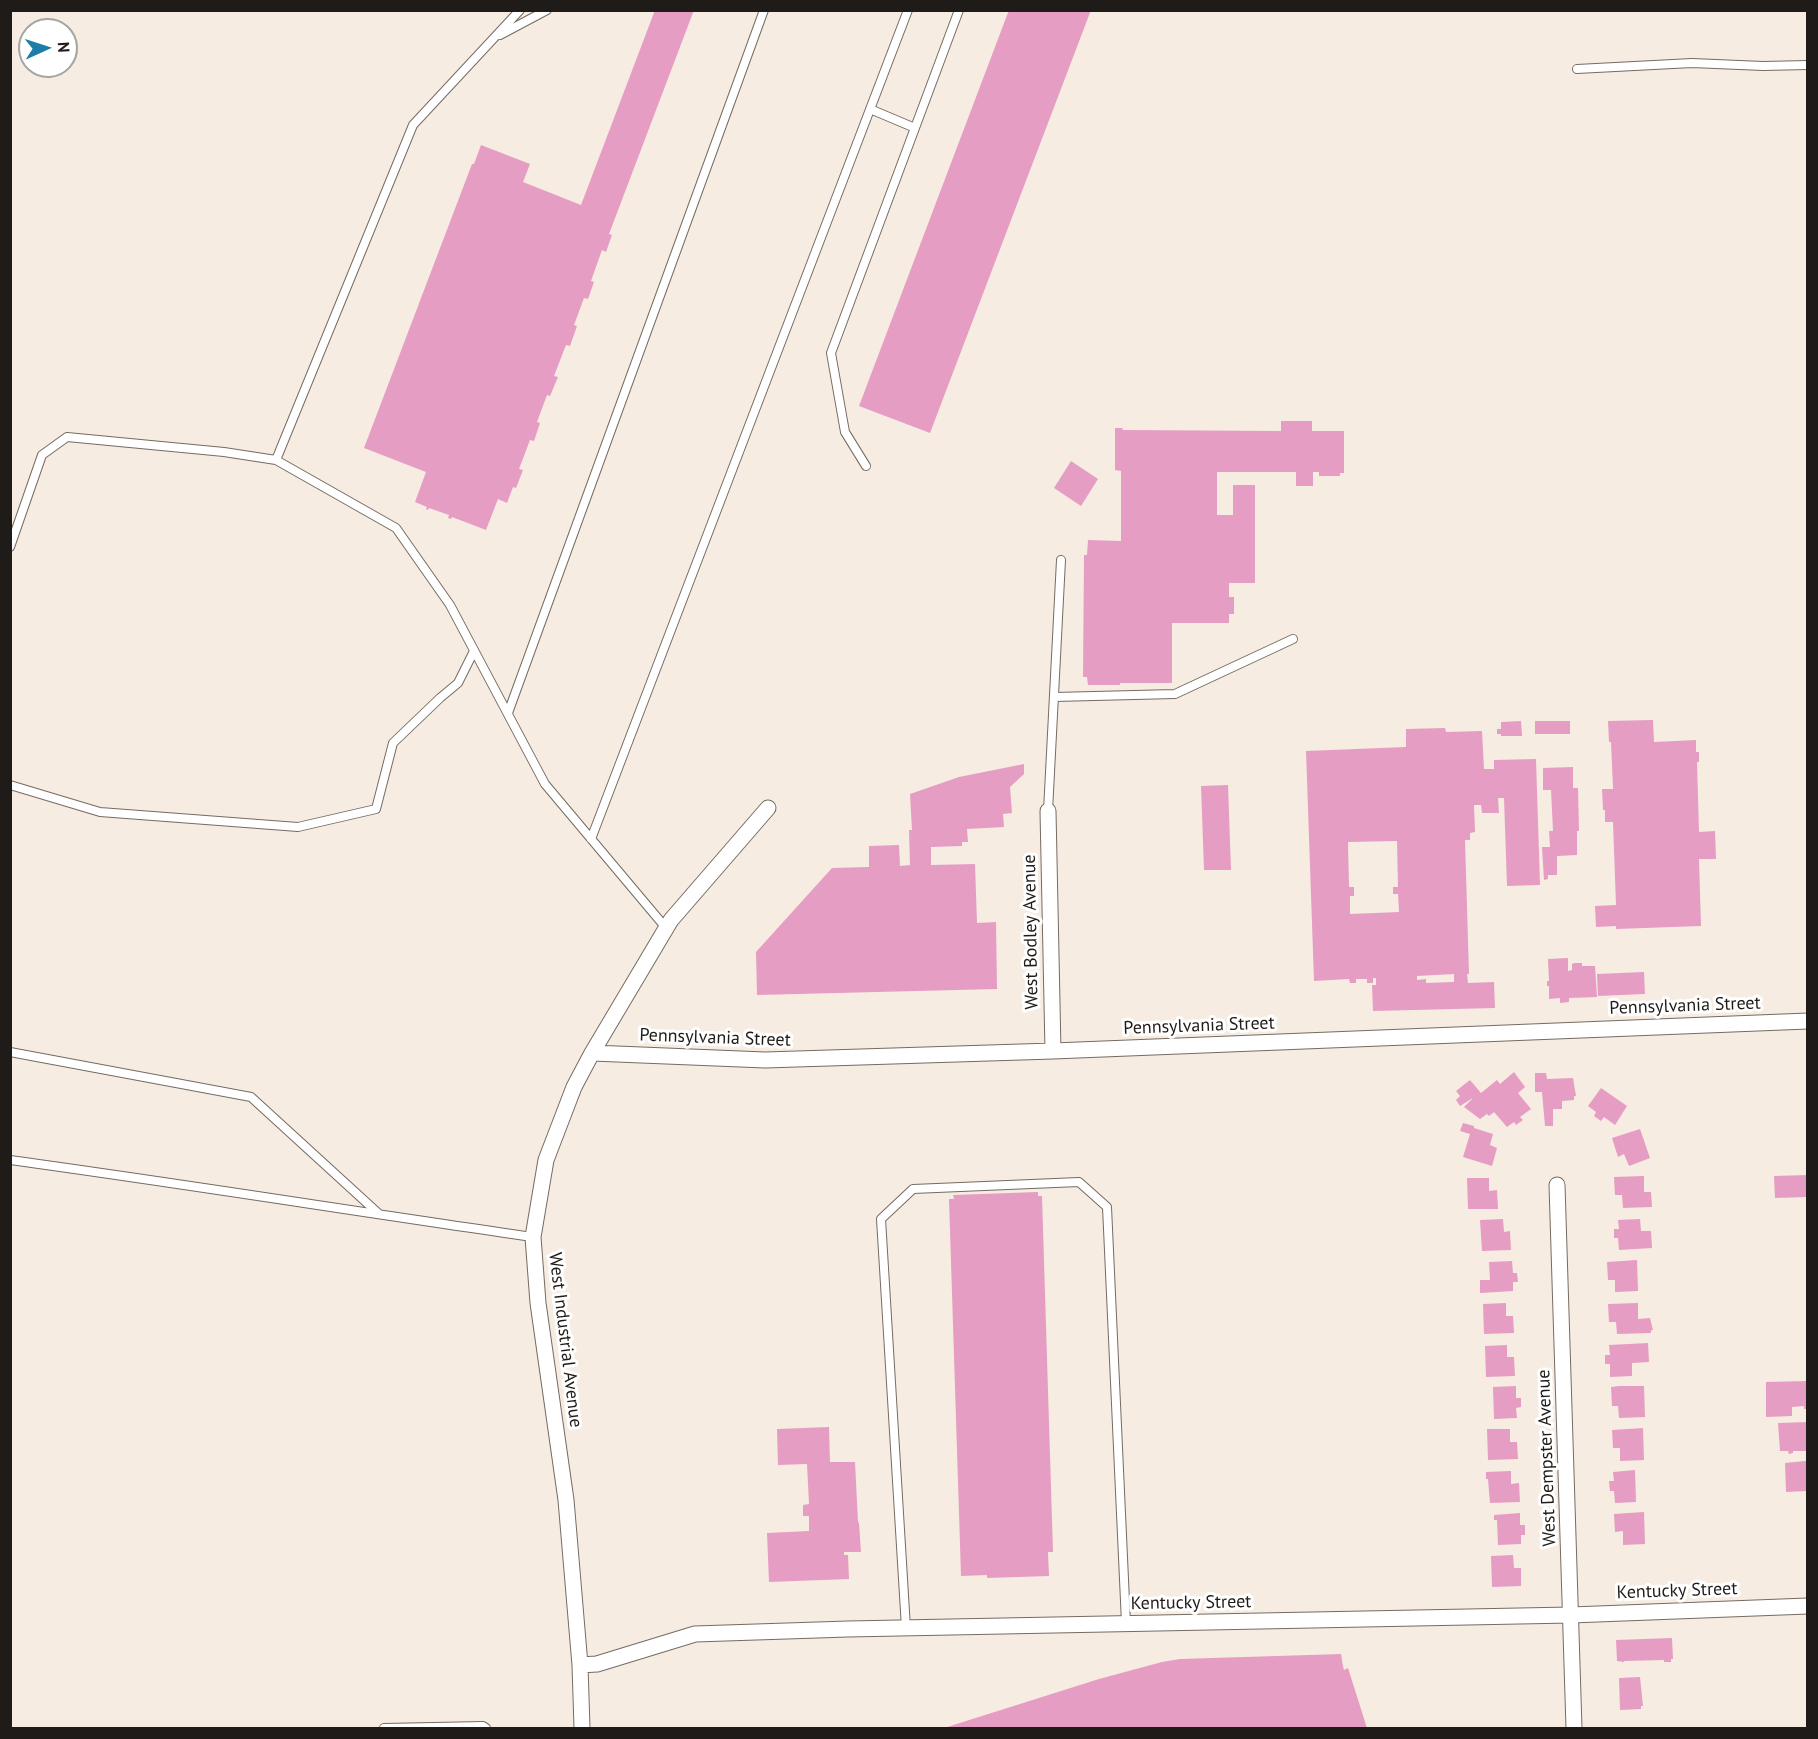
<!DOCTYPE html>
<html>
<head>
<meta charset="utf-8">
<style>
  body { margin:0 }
  #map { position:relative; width:1818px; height:1739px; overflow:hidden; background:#f6ece2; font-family:"PT Sans",sans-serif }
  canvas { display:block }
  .frame { position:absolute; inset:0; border:12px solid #1e1b18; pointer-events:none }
  .north { position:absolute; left:18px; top:18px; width:60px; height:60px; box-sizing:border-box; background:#fff; border:2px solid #a5a4a3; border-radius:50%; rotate:87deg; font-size:16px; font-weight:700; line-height:24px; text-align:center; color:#1e1b18 }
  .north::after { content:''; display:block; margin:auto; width:21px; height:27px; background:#1a7ea9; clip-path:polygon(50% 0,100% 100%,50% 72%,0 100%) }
</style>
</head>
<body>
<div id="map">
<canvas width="1818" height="1739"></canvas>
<div class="frame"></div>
<div class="north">N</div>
</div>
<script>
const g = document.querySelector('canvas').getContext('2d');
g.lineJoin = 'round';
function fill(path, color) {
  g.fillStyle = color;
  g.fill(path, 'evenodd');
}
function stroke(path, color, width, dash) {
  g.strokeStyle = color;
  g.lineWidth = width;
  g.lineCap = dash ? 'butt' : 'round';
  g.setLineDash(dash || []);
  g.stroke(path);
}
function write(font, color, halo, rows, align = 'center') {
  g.font = font + ' "PT Sans",sans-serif';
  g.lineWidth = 6;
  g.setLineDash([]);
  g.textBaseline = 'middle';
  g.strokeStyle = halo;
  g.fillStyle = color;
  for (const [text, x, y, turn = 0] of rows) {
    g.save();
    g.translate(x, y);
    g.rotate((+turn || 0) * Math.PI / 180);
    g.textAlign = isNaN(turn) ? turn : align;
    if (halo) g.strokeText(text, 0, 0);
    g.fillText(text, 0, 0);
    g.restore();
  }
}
fill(new Path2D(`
  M655 10H694L609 234 612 235 606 252 602 250 591 281 594 282 588 299 584 298 574 325 577 326 570 346 566 345 554 376 558 377 550 396 547 395 537 422 540 423 534 441 530 440 519 469 523 470 516 488 513 487 507 503 498 499 486 530 452 517 451 519 448 518 449 515 429 508 428 510 426 509 427 507 415 502 426 472 364 448 472 164H474L481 145 530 164 523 182 581 205Z
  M1009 10H1091L930 433 859 406Z
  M1281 421H1312V431H1344V473H1340V476H1319V472H1313V486H1296V472H1217V515H1233V485H1255V583H1229V597H1234V614H1229V623H1172V683H1120V685H1088L1087 677H1083L1084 555H1087L1088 540 1121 541V471L1115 470V428H1123L1122 430 1281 431Z
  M1071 461 1098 479 1081 506 1054 488Z
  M1653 720 1654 742 1696 740V752H1699V762H1697L1699 832 1715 831 1716 859H1699L1701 926 1616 929V926L1596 927 1595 906 1616 905 1613 822H1605V810H1603L1602 789H1613L1611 742H1609L1608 721Z
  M1521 721 1522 736H1501V734H1497V729H1501V722Z
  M1535 721H1570V734H1535Z
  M1445 728 1446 732 1482 731 1484 769H1494V760L1536 759 1540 885 1507 886 1504 798H1498L1499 813H1482L1481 805H1474L1475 832 1470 833V840H1465L1469 974H1467L1468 983 1494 982 1495 1008 1373 1011 1372 985H1376V978H1373V983H1367V979H1356V983H1350L1349 979 1314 981 1306 751 1406 747V729ZM1397 841 1398 887H1393V894H1398L1399 912 1350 914V896H1354V887H1349L1348 842ZM1454 974V982L1426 983V979L1417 980V976Z
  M1024 764V774L1010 787 1012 813 1003 814 1004 827 967 829 968 842H962V846L931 847V865L975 864 977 923 996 922 997 989 757 995 756 952 832 868 869 867V846L899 845 900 866 910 865 909 830H912L910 794 959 777Z
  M1573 767V788H1578L1579 831H1577V855L1557 856V875H1548V879L1544 880 1542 847H1550L1549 831H1553L1551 790H1543V768Z
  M1228 785 1231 870H1204L1201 786Z
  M1568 958V971L1572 970V964L1574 963H1582V966H1595L1597 997 1569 998V1002L1560 1003V998L1549 999V986H1547V981H1549L1548 959Z
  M1644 972 1645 994 1598 996 1597 974Z
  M1514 1072 1525 1087 1518 1093 1531 1109 1520 1117 1523 1120 1516 1125 1514 1122 1507 1127 1494 1112 1489 1116 1487 1114 1480 1119 1464 1107 1473 1098 1460 1106 1456 1100 1460 1096 1456 1091 1470 1080 1481 1093 1497 1080 1500 1084Z
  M1535 1073H1546L1547 1079 1573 1078 1576 1096H1574V1100L1562 1101V1109H1553V1126H1545L1542 1092H1535Z
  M1601 1088 1627 1106 1615 1125 1604 1117 1601 1121 1594 1116 1596 1112 1588 1106Z
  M1463 1123 1474 1126V1128L1493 1134 1490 1145 1497 1148 1492 1166 1463 1157 1470 1134 1460 1131Z
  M1640 1129 1650 1158 1629 1166 1624 1154 1618 1157 1612 1138Z
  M1808 1175V1197L1775 1198 1774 1176Z
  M1644 1176V1192H1651L1652 1207 1623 1208 1622 1195H1615L1614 1177Z
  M1467 1178H1489V1191L1497 1190 1498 1209H1468Z
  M1038 1192V1196H1042L1053 1552H1048L1049 1576 987 1578V1575L961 1576 949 1199H954L953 1195Z
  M1503 1219 1504 1232 1510 1231 1511 1250 1482 1251 1480 1220Z
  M1640 1219 1641 1231H1651L1652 1248 1619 1250 1618 1238H1614V1229H1619L1618 1220Z
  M1637 1260 1638 1291 1615 1292V1280H1608L1607 1262Z
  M1512 1261 1513 1273H1517L1518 1282H1513V1291L1480 1293V1280H1490L1489 1262Z
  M1506 1303V1316H1513L1514 1333 1484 1334 1483 1304Z
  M1638 1303V1319L1650 1318 1653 1330H1651V1333L1617 1334 1616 1322H1609L1608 1304Z
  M1648 1343 1649 1362 1632 1363V1376L1610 1377V1364H1605V1355H1610L1609 1345Z
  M1507 1345V1357H1514L1515 1376 1486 1377 1485 1346Z
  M1808 1381V1409H1804V1406L1792 1407V1416L1766 1417V1382Z
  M1516 1386V1398H1521V1407L1516 1408 1517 1418 1494 1419 1493 1387Z
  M1619 1386H1644L1645 1417 1619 1418 1618 1406H1612L1611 1387Z
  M1808 1422V1451H1793V1453L1789 1454 1788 1451H1780L1778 1423Z
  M829 1427 830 1462H855L858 1522 859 1523 861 1552H844V1555H848L849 1579 769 1582 767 1533 809 1531V1516H803V1505L809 1504 807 1464 778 1465 777 1429Z
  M1643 1428 1644 1460 1620 1461V1448H1613L1612 1430Z
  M1487 1429H1510V1442H1517L1518 1459 1488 1460Z
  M1805 1461H1808V1491L1786 1492 1785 1463Z
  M1635 1470 1636 1502 1615 1503 1614 1491H1610L1609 1481H1614L1613 1472Z
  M1511 1471V1484L1519 1483 1520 1502 1490 1503 1488 1479H1486V1472Z
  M1644 1512 1645 1544 1623 1545V1531L1615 1532 1614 1514Z
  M1520 1513V1525H1525V1535H1521V1544L1498 1545 1497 1520H1494V1515Z
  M1513 1555 1514 1568H1521V1586L1492 1587 1491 1556Z
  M1672 1638 1673 1659H1671V1662H1664V1660L1624 1661V1662L1617 1661 1616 1640Z
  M1341 1654 1343 1666 1344 1670 1348 1668 1367 1728H944L1099 1679 1162 1662 1180 1659Z
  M1640 1677 1643 1706H1641V1709L1620 1710 1619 1678Z`), '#e69dc3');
const service = new Path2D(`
  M520 10 413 125 276 460 396 528 450 605 545 784 666 928
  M500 35 547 10
  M1577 69 1692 63 1763 66 1808 65
  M870 109 915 128
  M866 466 845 432 831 353 959 10
  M10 547 42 455 67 437 224 452 276 460
  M1054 697 1175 694 1293 639
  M508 713 764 10
  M10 785 100 812 298 827 376 809 393 743 440 698 458 683 474 651
  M1048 811 1061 560
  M591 839 908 10
  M10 1052 251 1097 379 1214
  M10 1160C185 1184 359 1212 533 1237
  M906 1628 881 1219 913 1189 1079 1182 1107 1207 1126 1623
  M384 1728 483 1726 486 1728`);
const minor = new Path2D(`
  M1048 811 1053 1051
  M592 1053 765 1060 1053 1051 1808 1021
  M1557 1185 1574 1728
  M580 1665 597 1664 695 1634 848 1629 1571 1615 1808 1606
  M582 1728 580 1665 566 1500 538 1303 533 1237 546 1160 574 1087 592 1053 671 920 768 808`);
stroke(service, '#746b63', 10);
stroke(minor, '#746b63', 17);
stroke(service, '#fff', 8);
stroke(minor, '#fff', 15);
write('18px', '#1e1b18', '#fff', [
  ["West Bodley Avenue",1031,932,-91],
  ["Pennsylvania Street",1685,1006,-2],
  ["Pennsylvania Street",1199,1026,-2],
  ["Pennsylvania Street",715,1038,2],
  ["West Industrial Avenue",565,1340,83],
  ["West Dempster Avenue",1547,1458,-92],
  ["Kentucky Street",1677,1591,-2],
  ["Kentucky Street",1191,1603,-1]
]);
</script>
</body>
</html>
